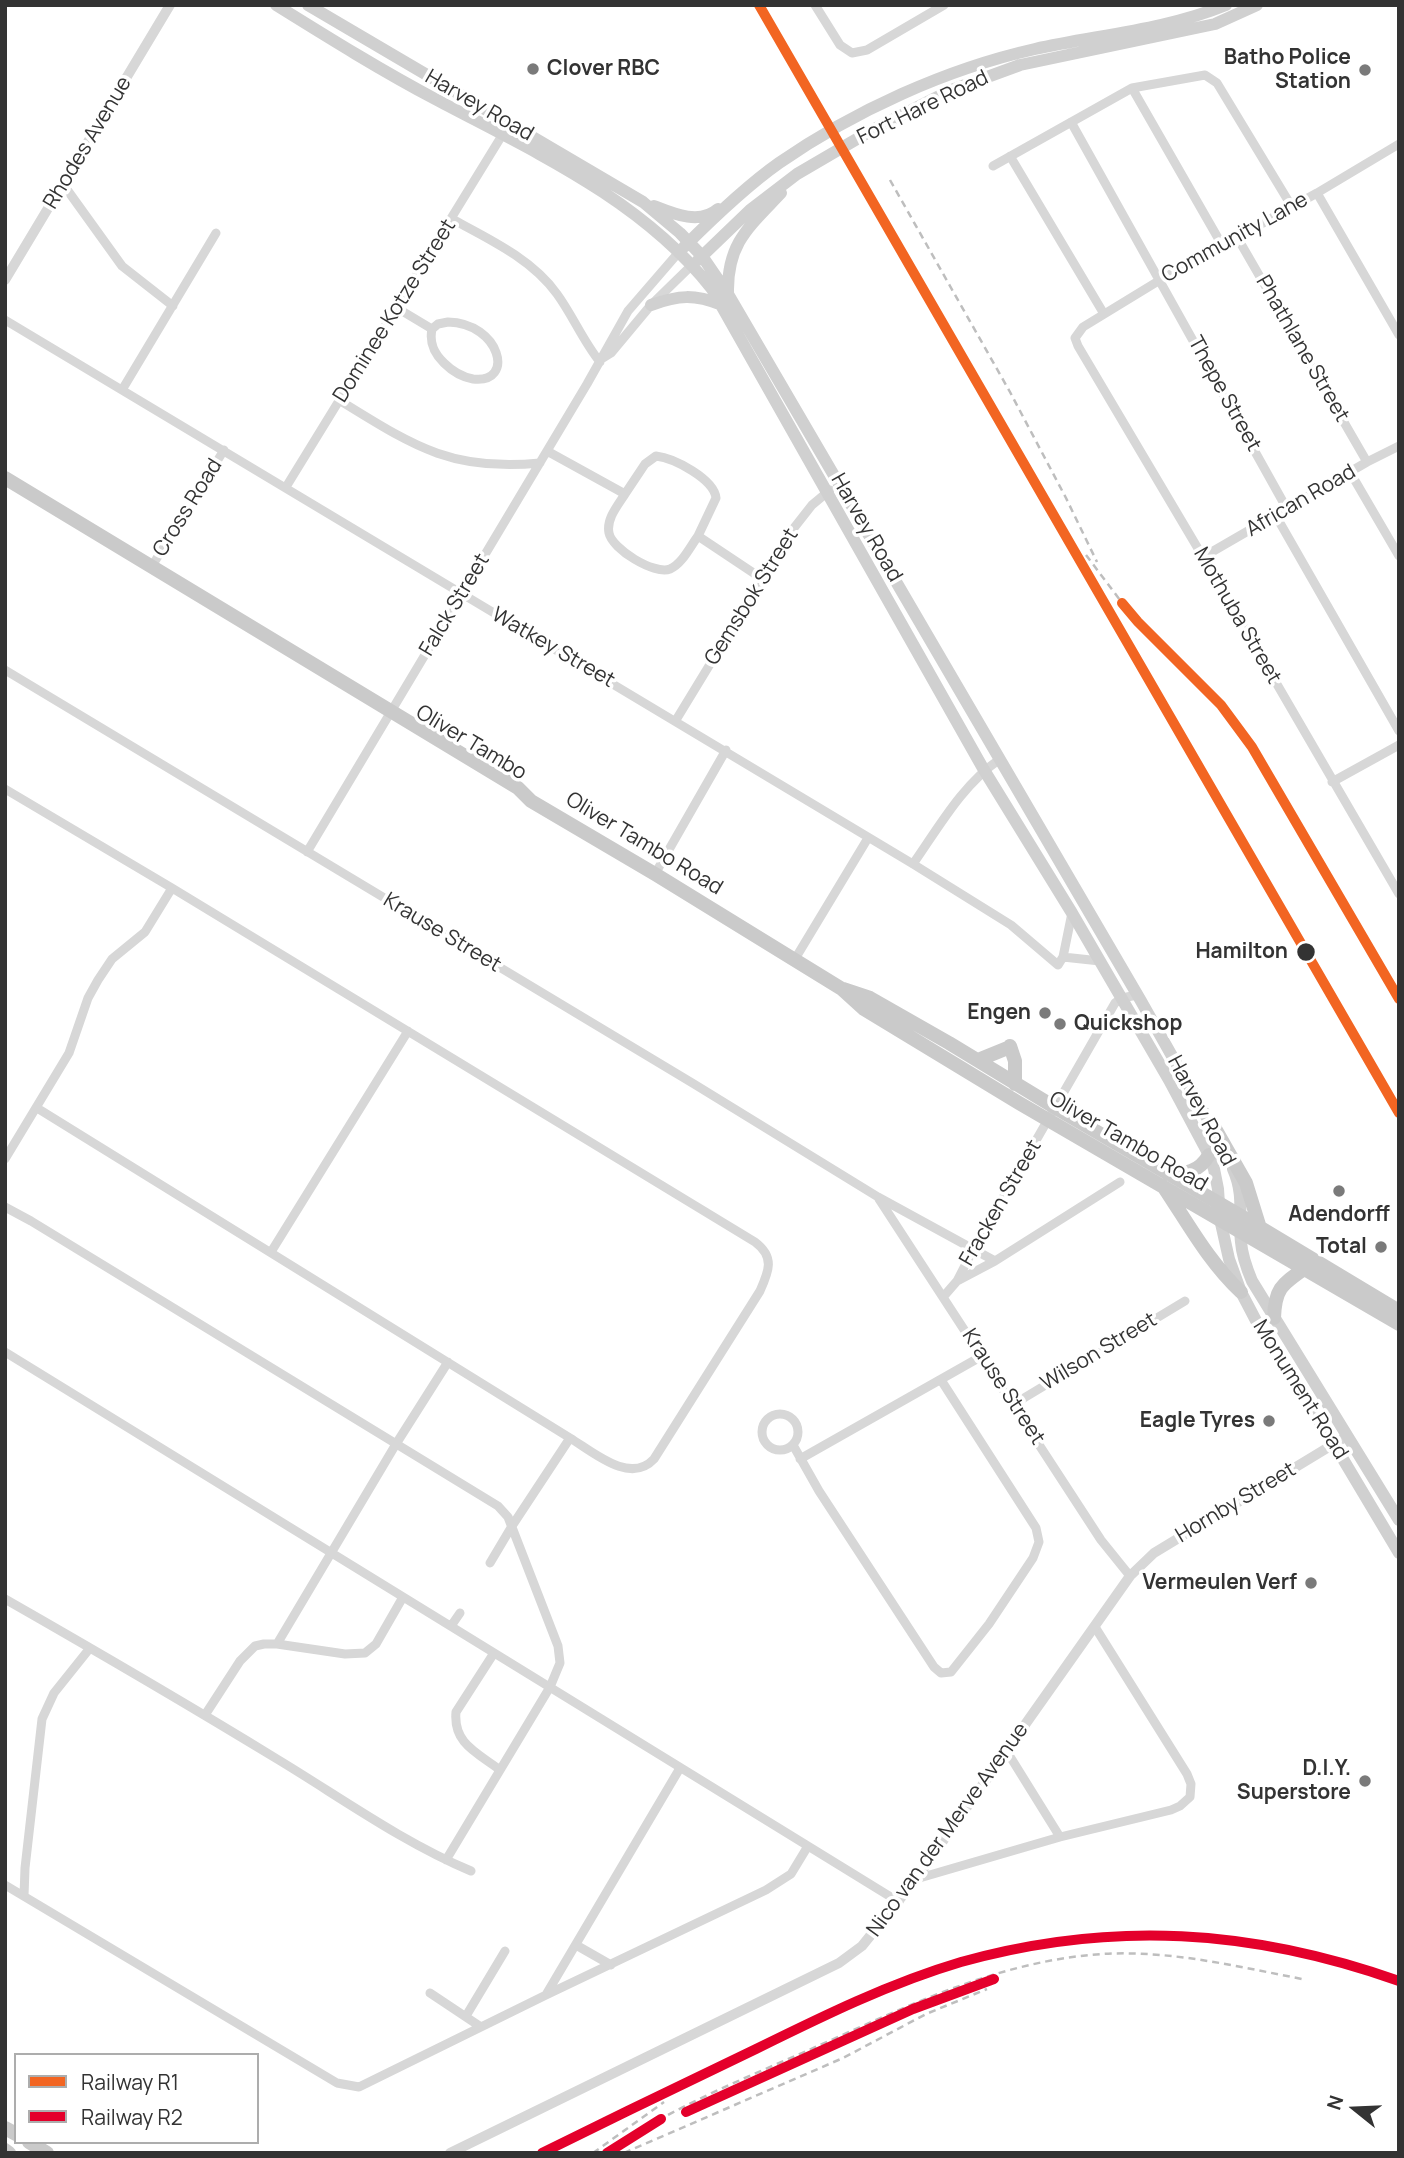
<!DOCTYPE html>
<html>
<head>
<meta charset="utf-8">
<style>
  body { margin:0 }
  #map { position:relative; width:1404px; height:2158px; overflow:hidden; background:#fff; font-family:Manrope,sans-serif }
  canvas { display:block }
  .frame { position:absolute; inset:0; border:7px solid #333; pointer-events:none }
  .legend { position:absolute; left:14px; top:2053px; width:245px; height:91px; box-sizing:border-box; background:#fff; border:2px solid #adadad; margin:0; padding:9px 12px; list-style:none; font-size:21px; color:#333 }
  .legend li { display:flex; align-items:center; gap:14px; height:35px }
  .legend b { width:35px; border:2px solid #adadad }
  .north { position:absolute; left:1320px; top:2074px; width:70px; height:70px; -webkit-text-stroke:5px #fff; paint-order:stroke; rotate:288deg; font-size:19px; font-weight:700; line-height:28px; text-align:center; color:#333 }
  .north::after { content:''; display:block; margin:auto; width:24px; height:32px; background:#333; clip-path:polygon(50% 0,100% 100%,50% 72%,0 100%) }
</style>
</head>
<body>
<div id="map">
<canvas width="1404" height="2158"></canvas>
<div class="frame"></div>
<ul class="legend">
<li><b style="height:9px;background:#f26522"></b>Railway R1</li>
<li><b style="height:9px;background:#e4002b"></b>Railway R2</li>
</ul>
<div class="north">N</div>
</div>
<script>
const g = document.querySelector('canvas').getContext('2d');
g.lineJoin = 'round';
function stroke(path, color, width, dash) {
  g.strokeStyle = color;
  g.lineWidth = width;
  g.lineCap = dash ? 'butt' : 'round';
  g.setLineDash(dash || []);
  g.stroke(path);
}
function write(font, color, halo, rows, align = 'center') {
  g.font = font + ' Manrope,sans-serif';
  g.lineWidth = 7;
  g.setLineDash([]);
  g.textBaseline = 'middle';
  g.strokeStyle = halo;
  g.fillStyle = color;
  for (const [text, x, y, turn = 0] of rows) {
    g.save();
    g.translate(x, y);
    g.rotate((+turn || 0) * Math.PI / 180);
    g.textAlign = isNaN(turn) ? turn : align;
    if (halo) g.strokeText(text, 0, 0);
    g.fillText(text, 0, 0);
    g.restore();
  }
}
stroke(new Path2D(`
  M815 5 840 45 852 53 867 50 944 5
  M1132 88 1222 245
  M1071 122 1287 509
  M1399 144 1317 193 1160 280 1083 327 1075 338 1078 346 1203 557 1399 894
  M1010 156 1104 314
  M993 166 1132 88 1205 75 1217 83 1292 207
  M63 184 122 266 173 306
  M1317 193 1399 335
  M452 219C489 239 532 259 557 294 573 316 583 341 600 362
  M1237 237 1367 462
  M397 308 432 329
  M5 320 913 864 1011 925 1058 965 1063 957 1072 913
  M448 322C500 323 516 384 473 379 462 377 452 371 444 363 434 353 429 343 432 329L438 324Z
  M603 358 611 353 651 305 692 265
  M122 390 216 233
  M339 400C412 445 451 472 540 463
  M547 451 625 494C618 505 606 519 609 533 612 549 654 575 670 569 682 564 690 547 698 536L761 578
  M1350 472 1399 556
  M286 487 509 124
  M625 494 645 464 656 456C674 458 714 479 716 498L698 536
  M1276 516 1399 731
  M1203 557 1367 462 1399 446
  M152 566 224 450
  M5 670 694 1084 878 1197 995 1261
  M676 720 790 533 812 505 830 490
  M1332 782 1399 745
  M5 789 172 888 755 1242C775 1257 769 1271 760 1291L654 1459C630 1485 593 1452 570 1438L37 1108
  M307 852 587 384 628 311 679 252
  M913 864C939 827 962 785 1000 759
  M655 874 726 750
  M1063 957 1100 961
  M795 959 868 838
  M5 1159 69 1053 88 998 98 980 112 959 145 932 172 888
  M879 1199 1101 1540 1130 1576
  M5 1207 31 1221 498 1506 508 1517 558 1646 560 1663 550 1687 446 1860
  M271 1252 408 1031
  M959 1280 995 1261 1120 1182
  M944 1296 957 1281 973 1250 1115 1003 1122 998 1137 995
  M5 1352 899 1902
  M1014 1404 1185 1301
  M762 1432a18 18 0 1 1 36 0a18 18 0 1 1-36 0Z
  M793 1445 819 1491 934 1667 941 1673 951 1672 989 1624 1033 1558 1039 1542 1036 1528 941 1380
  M800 1459 982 1356
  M490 1563 512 1526 570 1438
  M5 1599C96 1651 187 1704 277 1759 340 1797 402 1842 471 1871
  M451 1626 460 1613
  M277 1644 396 1444 448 1362
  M494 1653 456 1712C453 1744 478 1753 500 1770
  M205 1715 240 1661 255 1646 264 1644H277L345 1654 365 1653 376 1644 403 1597
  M1006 1750 1060 1837 1171 1810 1180 1806 1190 1797 1191 1784 1187 1774 1095 1627
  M916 1879 1060 1837
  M5 1885 337 2083 359 2087 546 1995 766 1890 791 1874 808 1846
  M24 1896 25 1868 42 1719 54 1693 90 1648
  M576 1945 611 1965
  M430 1993 481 2027
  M547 1993 680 1768
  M466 2016 505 1951`), '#d7d7d7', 9);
stroke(new Path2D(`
  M5 280 170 5
  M450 2153 839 1963 862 1946 916 1879 1130 1576 1154 1553 1347 1436`), '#d7d7d7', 10);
stroke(new Path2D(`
  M276 5C329 38 382 71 437 100 535 152 642 200 712 289L984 770 1072 913 1169 1080 1209 1155 1214 1169 1218 1189 1220 1219 1229 1259 1241 1292 1263 1334 1334 1444 1399 1553
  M308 5 643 202 680 233 702 256 728 294 1141 1001 1216 1134
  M654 206C674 214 700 225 718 209
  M684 247C713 218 745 187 779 163 854 111 946 69 1035 49 1098 35 1165 30 1226 5
  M698 260 750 210 797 174 874 129 949 91 1020 65 1215 24 1257 5
  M728 293C727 243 749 227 781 193
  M651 305C679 295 694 294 722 305
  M1233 1169C1245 1196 1238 1215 1241 1242 1242 1256 1247 1269 1252 1281L1399 1520`), '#d0d0d0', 12);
stroke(new Path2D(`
  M5 478 518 788 531 801 655 874 842 989 864 1009 1019 1103 1399 1324
  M843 989 870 998 949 1043 1056 1108 1241 1216 1399 1311
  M1010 1046 1015 1061V1084
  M978 1060 1010 1047
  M1213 1125 1246 1183 1260 1228
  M1168 1174C1186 1174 1199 1172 1209 1155
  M1165 1189C1189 1225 1209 1262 1241 1292
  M1274 1318C1275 1289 1281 1285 1304 1269
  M5 2128 16 2134
  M29 2142 47 2153
  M5 2150 9 2153`), '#cacaca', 14);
stroke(new Path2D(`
  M759 5 1399 1113
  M890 180 1010 392 1066 498 1097 562
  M1086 555 1126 608 1221 705 1252 747 1399 999
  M542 2153C613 2118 685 2083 756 2049 823 2016 890 1983 961 1962 1112 1920 1252 1929 1399 1981
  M593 2153 664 2102
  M607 2153C627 2140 646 2127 666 2116 716 2089 769 2068 820 2045 912 2004 1000 1961 1102 1954 1170 1950 1235 1966 1302 1979
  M624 2153 843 2058 926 2014 987 1989`), '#bebebe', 2.5, [7, 5]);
stroke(new Path2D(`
  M759 5 1399 1113
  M1122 603 1138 622 1221 705 1252 747 1399 999`), '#f26522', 10);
stroke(new Path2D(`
  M686 2112 913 2009 994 1979
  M542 2153C613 2118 685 2083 756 2049 823 2016 890 1983 961 1962 1112 1920 1252 1929 1399 1981
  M607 2153 661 2119`), '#e4002b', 10);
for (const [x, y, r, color] of [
  [533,69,7,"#7a7a7a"],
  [1365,70,7,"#7a7a7a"],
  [1306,952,10,"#333"],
  [1045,1013,7,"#7a7a7a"],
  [1060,1024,7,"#7a7a7a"],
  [1339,1191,7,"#7a7a7a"],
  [1381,1247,7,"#7a7a7a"],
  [1269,1421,7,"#7a7a7a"],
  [1311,1583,7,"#7a7a7a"],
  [1365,1781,7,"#7a7a7a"]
]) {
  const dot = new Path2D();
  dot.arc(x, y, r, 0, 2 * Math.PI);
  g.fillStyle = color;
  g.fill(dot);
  stroke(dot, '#fff', 2.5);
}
write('bold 21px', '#333', '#fff', [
  ["Batho Police",1351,58],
  ["Station",1351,82],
  ["Clover RBC",547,69,"left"],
  ["Engen",1031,1013],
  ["Quickshop",1074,1024,"left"],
  ["Adendorff",1339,1215,"center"],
  ["Total",1367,1247],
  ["Eagle Tyres",1255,1421],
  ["Vermeulen Verf",1297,1583],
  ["D.I.Y.",1351,1769],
  ["Superstore",1351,1793]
], 'right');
write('21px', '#333', '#fff', [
  ["Harvey Road",479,106,30],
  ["Fort Hare Road",923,108,-26],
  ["Rhodes Avenue",88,143,-59],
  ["Community Lane",1235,238,-29],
  ["Dominee Kotze Street",395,311,-58],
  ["Phathlane Street",1302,349,60],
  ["Thepe Street",1224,394,61],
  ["African Road",1301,501,-30],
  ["Cross Road",188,508,-58],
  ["Harvey Road",866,528,60],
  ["Gemsbok Street",752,597,-58],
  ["Falck Street",455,605,-59],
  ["Mothuba Street",1237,616,60],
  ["Watkey Street",553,648,30],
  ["Oliver Tambo",471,743,31],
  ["Oliver Tambo Road",644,844,31],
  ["Krause Street",442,933,31],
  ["Harvey Road",1201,1111,62],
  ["Oliver Tambo Road",1128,1142,30],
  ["Fracken Street",1001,1203,-60],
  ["Wilson Street",1099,1352,-31],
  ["Krause Street",1003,1387,57],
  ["Monument Road",1300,1390,58],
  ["Hornby Street",1236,1503,-31],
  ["Nico van der Merve Avenue",948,1830,-54]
]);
write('bold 21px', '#333', '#fff', [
  ["Hamilton",1288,952]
], 'right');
</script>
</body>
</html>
